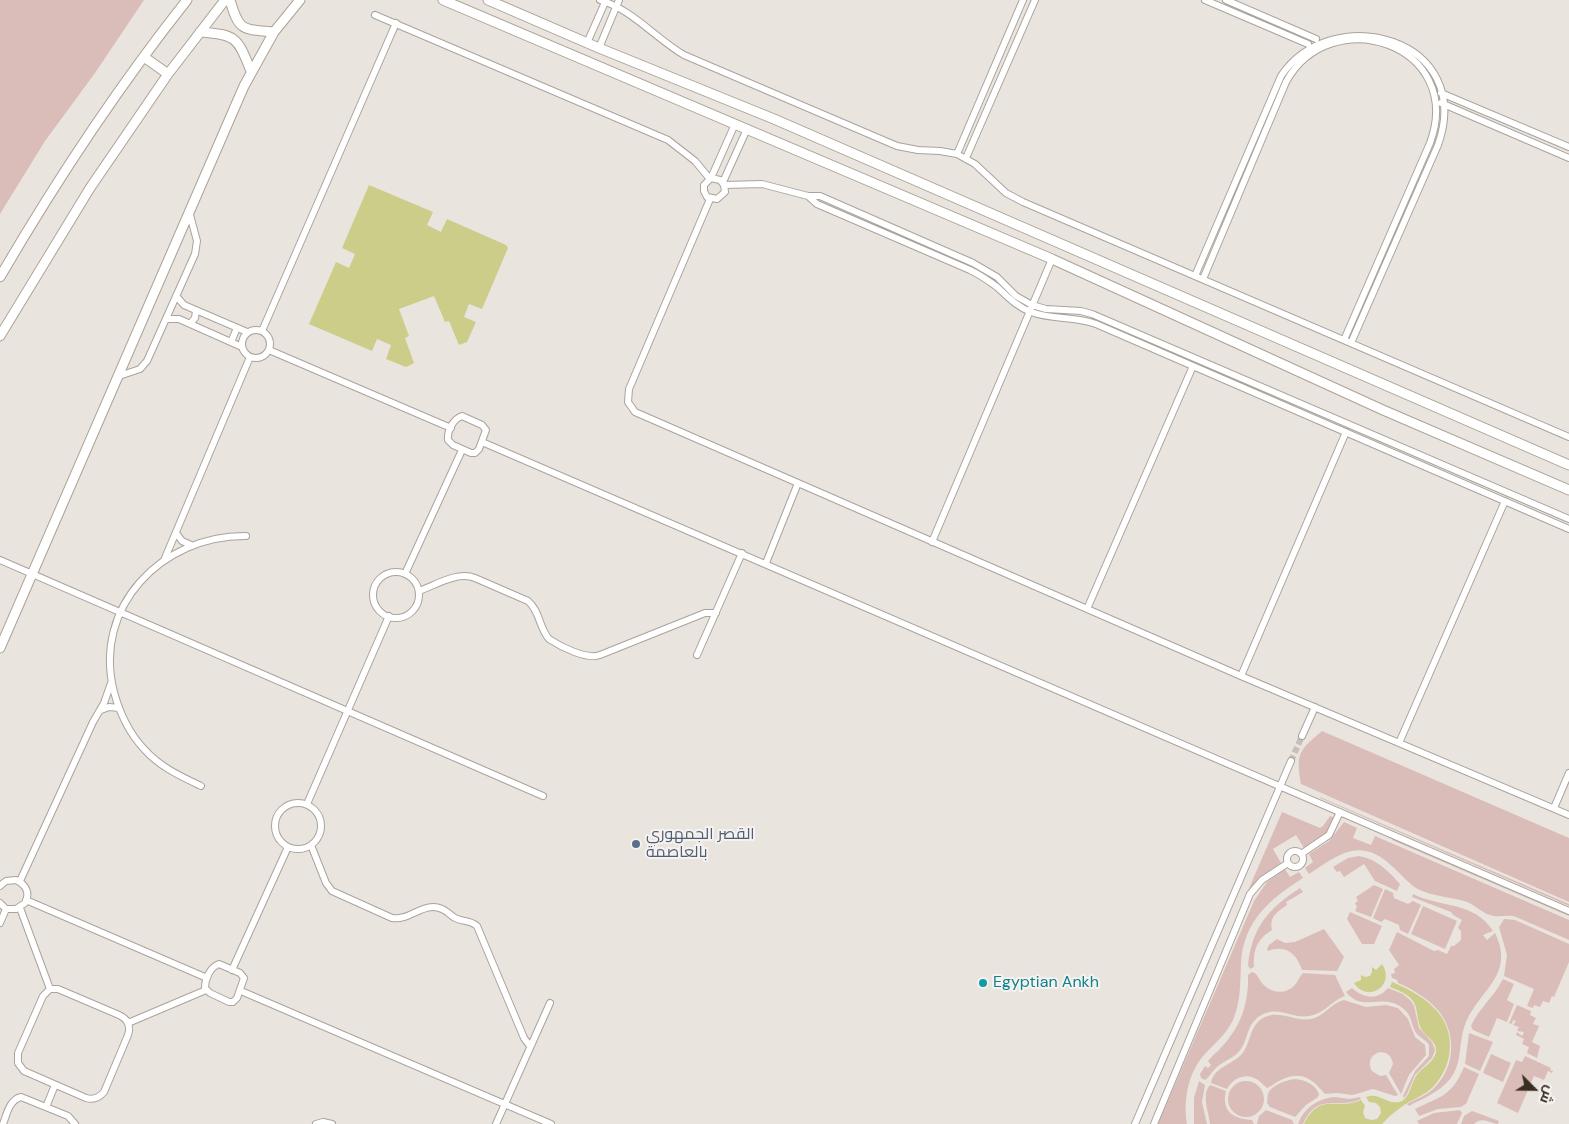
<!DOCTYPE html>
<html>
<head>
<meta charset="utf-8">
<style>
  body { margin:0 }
  #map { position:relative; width:1569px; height:1124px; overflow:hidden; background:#eae4df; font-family:"DM Sans",Cairo,sans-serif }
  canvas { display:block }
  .north { position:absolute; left:1509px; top:1064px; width:50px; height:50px; -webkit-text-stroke:4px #f6f2ef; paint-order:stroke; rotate:113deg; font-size:14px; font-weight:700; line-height:20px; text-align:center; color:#392f21 }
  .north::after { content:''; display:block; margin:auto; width:18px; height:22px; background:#392f21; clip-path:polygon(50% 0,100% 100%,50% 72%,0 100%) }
</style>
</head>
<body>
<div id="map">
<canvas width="1569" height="1124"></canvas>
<div class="north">ش</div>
</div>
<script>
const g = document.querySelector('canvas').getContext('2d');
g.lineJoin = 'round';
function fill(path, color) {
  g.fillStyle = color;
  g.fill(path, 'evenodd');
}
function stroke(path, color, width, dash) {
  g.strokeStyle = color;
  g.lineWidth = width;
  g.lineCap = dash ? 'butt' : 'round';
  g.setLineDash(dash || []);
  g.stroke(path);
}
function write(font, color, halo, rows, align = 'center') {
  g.font = font + ' "DM Sans",Cairo,sans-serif';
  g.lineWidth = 4;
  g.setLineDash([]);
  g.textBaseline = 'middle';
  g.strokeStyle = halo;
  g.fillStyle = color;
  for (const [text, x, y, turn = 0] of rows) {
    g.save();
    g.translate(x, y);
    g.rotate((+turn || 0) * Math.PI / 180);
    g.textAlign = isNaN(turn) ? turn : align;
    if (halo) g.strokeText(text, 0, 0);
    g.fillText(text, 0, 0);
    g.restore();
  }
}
fill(new Path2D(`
  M0 0H144L95 73 45 141 0 214Z
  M1322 731 1569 838V902L1301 784C1296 754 1298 751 1322 731Z
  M1320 797 1569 904V906L1320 798Z
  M1282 812 1320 828 1323 826 1330 816 1335 818 1327 833 1304 848 1296 835 1273 849 1281 863 1266 873 1247 893Z
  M1344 822 1357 828 1353 838 1371 845 1375 836 1569 920V940L1516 917C1508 914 1498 918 1490 915 1482 913 1475 905 1467 902 1452 897 1437 897 1422 891 1410 886 1403 876 1393 867 1360 836 1340 854 1309 874L1305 868 1313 862 1309 854 1329 841Z
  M1393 838 1569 914V916L1392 840Z
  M1359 856C1377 859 1388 871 1400 884L1397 891 1375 881 1364 864 1344 877 1340 871 1337 872 1333 867 1348 858Z
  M1285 869 1290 877 1299 872 1303 878C1270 899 1243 921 1241 964 1240 984 1241 1001 1233 1020 1226 1035 1214 1044 1204 1055 1188 1073 1183 1101 1187 1124H1158L1254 901 1267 882Z
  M1374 885 1383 889 1371 917 1355 911 1357 907 1355 903 1358 901 1356 897Z
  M1300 888 1303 892 1286 902 1287 905C1277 912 1269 917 1272 930 1257 939 1253 950 1254 967L1250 969 1248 965C1252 927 1269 908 1300 888Z
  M1385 889 1393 893 1394 898 1408 904 1413 901 1421 905 1408 934 1400 930 1399 925 1385 919 1381 922 1373 918Z
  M1413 894C1441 908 1474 901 1493 931L1483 935 1487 940 1495 933C1516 976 1478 990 1465 1025 1458 1043 1463 1063 1450 1079 1439 1093 1423 1098 1409 1106L1407 1104C1416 1099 1426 1096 1434 1088 1457 1066 1457 1028 1434 1006 1424 996 1410 988 1398 983L1397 980 1392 978 1391 974 1395 973 1394 969 1399 965 1389 950 1397 932 1434 951 1438 950 1447 954 1451 946H1454L1461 940V931L1458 928 1462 920 1453 915 1451 912 1412 897Z
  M1423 906 1457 921 1445 949 1411 934Z
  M1350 912 1382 926 1374 944H1362L1347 919Z
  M1504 919 1515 920 1569 944V962L1554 997 1552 996 1549 1003 1543 1001 1540 1007 1534 1005 1533 1008 1527 1006 1534 989 1504 976 1507 955 1499 927Z
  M1324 929 1344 957 1337 971 1302 970C1297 954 1286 944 1268 951L1267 949 1269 945 1277 939 1285 943 1295 942Z
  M1252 972C1258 974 1258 978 1262 983 1270 993 1285 995 1294 986 1298 982 1299 977 1303 973L1335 975 1345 996C1331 1001 1324 1014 1309 1016 1290 1019 1276 1003 1257 1018 1247 1027 1248 1038 1241 1049 1235 1058 1225 1060 1217 1067 1212 1071 1209 1078 1205 1080L1201 1078 1200 1074 1205 1066 1208 1068 1211 1065 1208 1061C1215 1053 1223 1047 1229 1038 1243 1021 1249 997 1248 975Z
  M1503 979 1514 984 1507 1000 1514 1004 1507 1022 1497 1018 1489 1037 1473 1030 1471 1026C1479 1008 1494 997 1503 979Z
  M1352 988C1363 998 1377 1001 1388 988L1403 994 1411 1001 1414 1006 1419 1028 1432 1042 1435 1050 1432 1058 1415 1075 1407 1094 1404 1098 1403 1096 1415 1071 1429 1056V1045C1426 1040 1421 1038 1417 1034 1409 1023 1414 1014 1398 1005 1379 995 1362 1012 1346 992Z
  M1344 1000 1366 1007 1386 1005 1398 1008 1408 1019 1415 1037 1425 1045 1426 1055 1409 1075 1401 1094 1389 1073 1393 1064C1390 1043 1362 1053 1372 1071L1380 1076 1386 1075 1398 1095 1395 1096 1373 1089 1353 1095 1337 1093 1325 1094C1312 1079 1302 1070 1281 1080 1276 1082 1272 1086 1267 1088 1264 1086 1261 1082 1258 1080 1246 1072 1233 1078 1227 1089L1211 1083C1213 1068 1231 1065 1241 1055 1252 1043 1248 1025 1265 1017 1281 1010 1295 1022 1311 1019 1325 1016 1331 1003 1344 1000Z
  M1517 1005 1531 1011 1530 1015 1536 1018 1533 1024 1539 1026 1532 1042 1540 1046 1537 1058 1527 1053 1529 1047 1522 1044 1524 1039 1516 1035 1517 1032 1522 1036 1524 1032 1517 1031 1519 1027 1513 1025 1516 1021 1513 1020 1512 1024 1509 1023Z
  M1469 1033 1493 1042 1480 1071 1465 1064Z
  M1491 1054 1511 1063 1503 1082 1483 1073Z
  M1525 1056 1551 1068 1550 1070 1553 1071 1552 1073 1548 1071 1544 1080 1534 1076 1518 1113 1497 1103 1516 1060 1522 1062Z
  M1464 1067 1479 1074 1466 1104 1461 1107 1438 1109 1419 1116 1415 1109C1441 1096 1451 1097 1464 1067Z
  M1295 1079C1305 1080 1315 1084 1319 1094L1318 1097 1306 1105 1295 1117 1270 1107 1267 1103C1268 1100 1267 1097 1268 1094 1271 1085 1287 1080 1295 1079Z
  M1228 1099a18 18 0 1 1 36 0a18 18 0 1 1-36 0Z
  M1199 1081 1205 1085 1202 1102 1207 1124H1194V1098Z
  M1210 1085 1226 1091C1221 1112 1234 1119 1252 1120L1254 1124H1210C1209 1112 1201 1095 1210 1085Z
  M1334 1097 1350 1099 1360 1097 1361 1099C1338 1110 1317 1091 1303 1124H1298C1304 1108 1317 1099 1334 1097Z
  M1266 1110 1292 1120 1294 1124H1257L1259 1116Z
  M1460 1110 1462 1113 1457 1124H1419L1417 1121 1434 1113Z
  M1472 1111 1499 1121 1498 1124C1489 1123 1482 1116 1474 1124H1461L1464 1116Z`), '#dabdb9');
fill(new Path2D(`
  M369 185 433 212 427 225 441 232 447 219 506 245 508 248 482 309 469 304 464 317 476 322 467 342 459 345 449 321 445 322 434 296 399 309 409 336 405 338 414 363 406 367 386 359 391 345 377 339 372 351 309 324 336 262 349 268 355 254 342 248Z
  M1382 964C1396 985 1368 1004 1354 983L1361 980V975L1365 977 1370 976 1372 972V967L1376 970Z
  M1392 982C1406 988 1421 995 1432 1006 1457 1028 1455 1065 1432 1088 1425 1094 1417 1098 1409 1102 1399 1108 1390 1115 1382 1124H1304C1319 1091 1339 1111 1361 1100L1365 1106 1363 1112 1365 1118 1371 1120 1377 1119 1381 1113 1380 1107 1376 1103 1369 1102 1366 1097C1379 1091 1389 1107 1402 1101 1410 1096 1411 1085 1415 1078 1420 1068 1434 1063 1436 1052 1437 1041 1427 1038 1422 1030 1416 1021 1419 1010 1413 1001 1408 994 1398 990 1390 987Z`), '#cbcd89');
stroke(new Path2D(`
  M1291 761 1302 736`), '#c7c0b9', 6, [6, 3]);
const street = new Path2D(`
  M600 0C633 10 655 38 684 55L897 146 918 150 940 151 957 154 975 164 1006 193 1023 202 1569 437
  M1205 0 1308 44
  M1226 0 1316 39
  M375 15 668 140 695 161 710 179
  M587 43 606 0
  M599 48 619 0
  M1441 93 1569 147
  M1441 103 1569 158
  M957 154 1023 0
  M966 158 1035 0
  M711 178 720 180 724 185 725 192 717 199 707 197 704 191V185L711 178 735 124
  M723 182 747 129
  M724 185 762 184 808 196H820L973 263 997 277 1016 296 1032 305 1046 309 1081 311 1092 314 1569 519
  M808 196 817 204 970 270C980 275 989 281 997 287 1008 297 1017 307 1031 312 1052 320 1075 316 1096 324L1569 529
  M710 199 629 389 628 402 635 412 1241 676 1569 815
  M1195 276 1281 76C1332 0 1476 38 1438 145L1351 343
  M1203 279 1286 82C1331 0 1466 45 1430 143L1344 340
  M176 296 184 305 247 332
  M166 319H179L242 347
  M190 324 195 318 196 311
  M242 344a14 14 0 1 1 28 0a14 14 0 1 1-28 0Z
  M262 331 396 23
  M231 342 237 328
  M269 350 451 428
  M119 376 140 369 147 361 195 254 197 241 189 211
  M462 416 482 425 486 430 479 449 475 453H471L453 445 448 440C447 431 453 419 462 416Z
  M482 442 1569 911
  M176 533 182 541 191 545
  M932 542 1052 259
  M165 558 250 357
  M0 560 543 796
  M766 563 798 483
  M373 595a23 23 0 1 1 46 0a23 23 0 1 1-46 0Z
  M405 574 462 450
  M419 591C436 585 457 571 475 578L528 601C540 611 539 628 549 639 561 647 587 660 600 655L705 613H716
  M1087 609 1193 366
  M697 655 742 553
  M1241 676 1346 432
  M101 710 109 707 119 708
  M1302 736 1315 707
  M1399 743 1505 501
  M201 786C180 776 160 767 144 749 129 733 120 714 114 692 92 607 162 535 246 536
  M275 826a23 23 0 1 1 46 0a23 23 0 1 1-46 0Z
  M307 804 389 616
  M1554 808 1569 773
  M311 845 326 883 332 891 392 918C410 921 424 901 442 909 447 911 450 915 455 918 463 922 470 920 477 926L524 1038 530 1046
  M1287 859a8 8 0 1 1 16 0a8 8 0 1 1-16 0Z
  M1301 854 1329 835 1340 812
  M20 881 93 722 104 703 111 683
  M0 886 6 881 16 880C27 885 30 894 25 903L16 909H6L0 903
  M26 900 207 978
  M20 908 50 989
  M0 923 6 909
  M219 964 240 973 244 978 237 998 233 1002H229L210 993 205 988C205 979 210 967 219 964Z
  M232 970 288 847
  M50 989H58L119 1015C128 1019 131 1026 128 1035L104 1092C99 1098 93 1100 86 1098L24 1071 18 1063V1053L43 996Z
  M241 991 551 1124
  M128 1023 206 990
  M46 1107 55 1085
  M3 1124C7 1114 9 1100 21 1097L68 1116 75 1124
  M316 1124 323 1122 332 1124
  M496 1124 550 1003
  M1135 1124 1291 761
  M1154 1124 1250 894 1262 880 1288 863`);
const secondary = new Path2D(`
  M230 0C239 32 243 29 274 32
  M443 0 1052 259 1383 410 1569 490
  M488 0 599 48 774 119 1569 465
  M200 32C237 35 237 37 251 71
  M144 57 168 74
  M0 277C56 181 118 87 187 0
  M0 336 90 188 168 74 225 0
  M0 648 244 86 274 32 300 0`);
stroke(street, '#aaa39b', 8);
stroke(secondary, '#aca196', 11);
stroke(street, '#fff', 6);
stroke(secondary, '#fff', 9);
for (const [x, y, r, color] of [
  [636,844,5,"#5c6f8a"],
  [983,983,5,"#0f9aa8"]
]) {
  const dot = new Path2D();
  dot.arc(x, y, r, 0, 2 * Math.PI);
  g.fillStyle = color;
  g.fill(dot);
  stroke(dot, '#f6f2ef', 2);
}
write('16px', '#4e5e75', '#f6f2ef', [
  ["القصر الجمهوري",646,835],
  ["بالعاصمة",646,853]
], 'left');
write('16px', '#0d838f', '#f6f2ef', [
  ["Egyptian Ankh",993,983]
], 'left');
</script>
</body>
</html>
